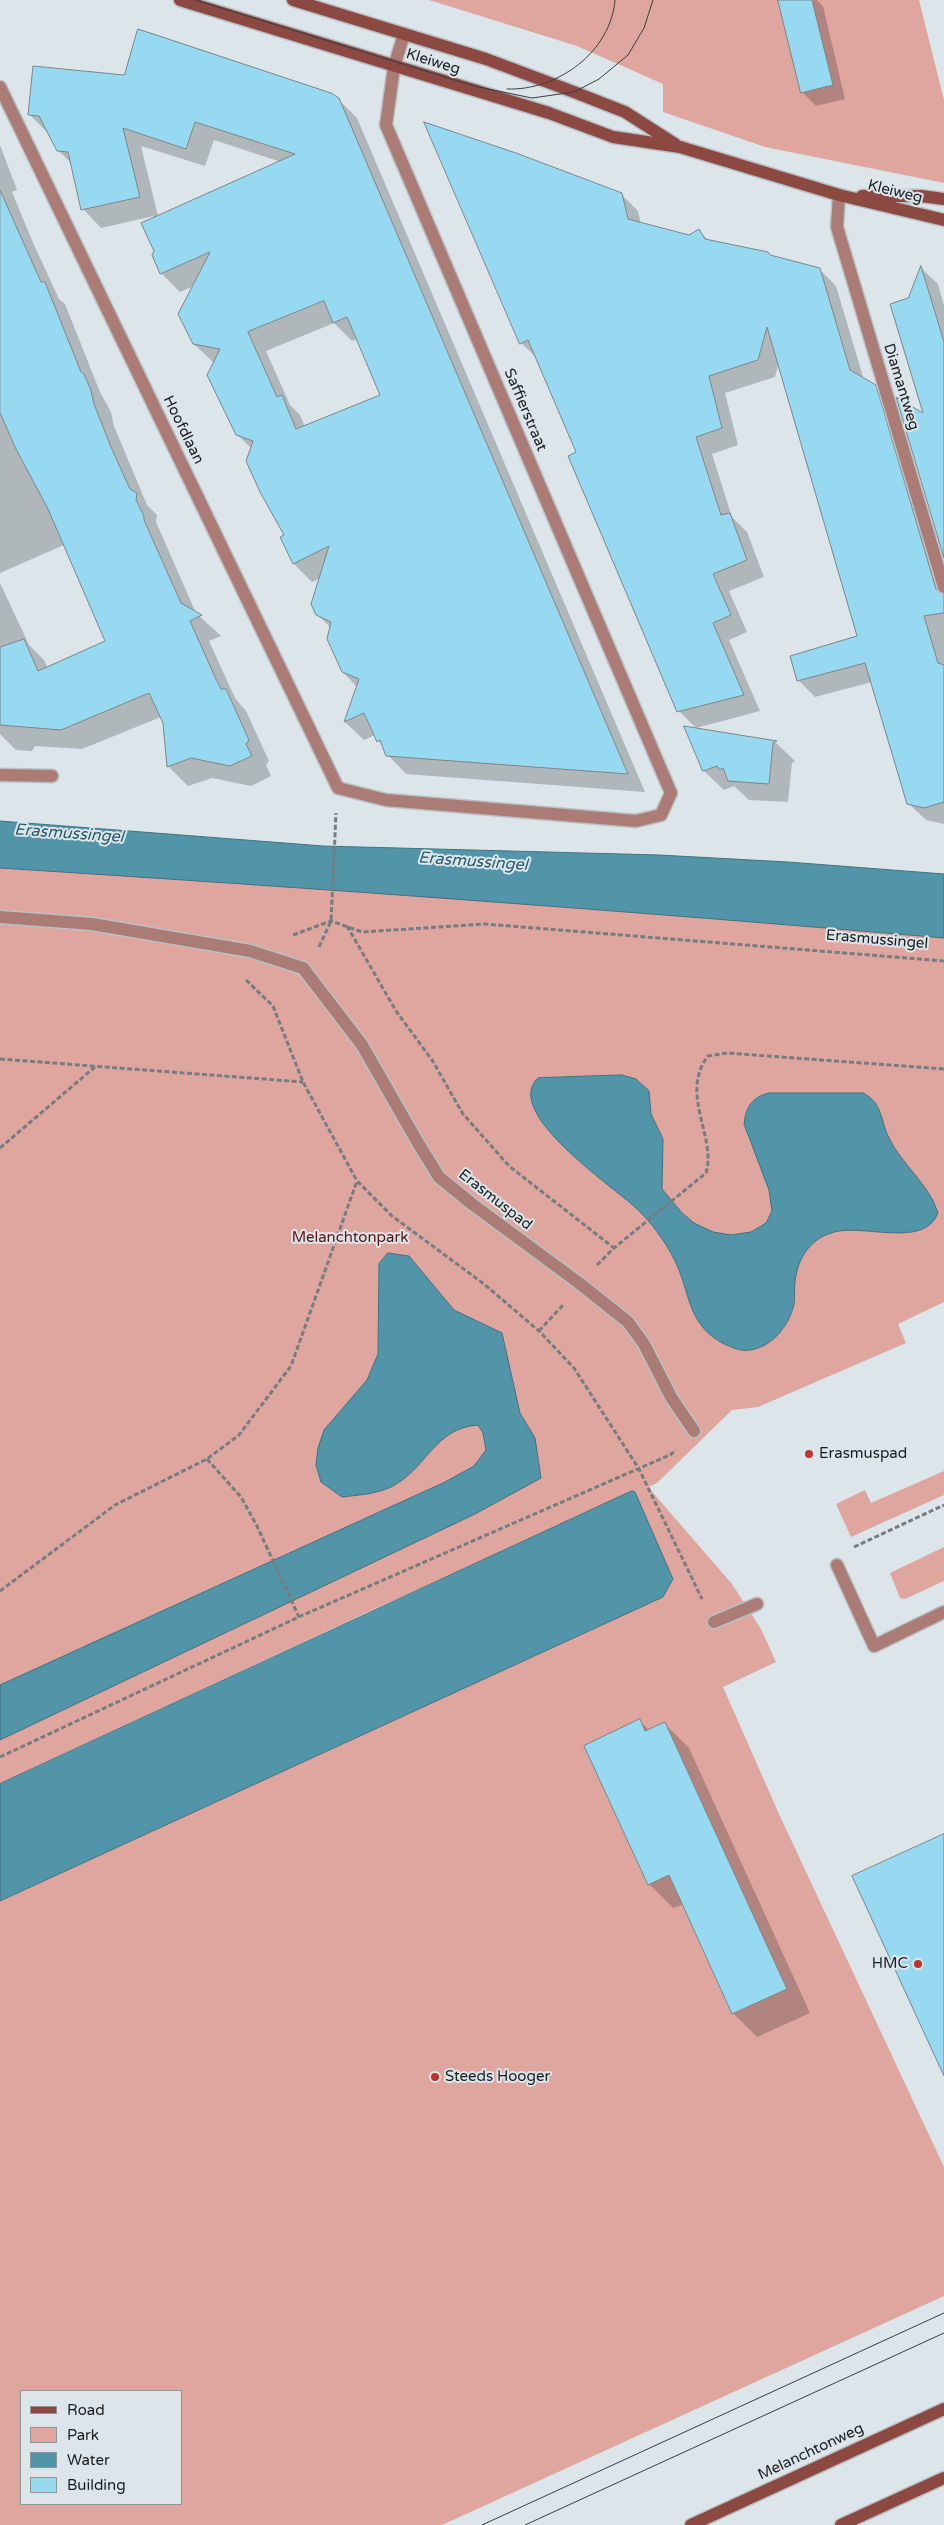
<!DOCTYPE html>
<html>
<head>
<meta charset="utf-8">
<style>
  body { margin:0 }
  #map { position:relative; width:944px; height:2525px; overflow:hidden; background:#dce5e9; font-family:"Varela Round",sans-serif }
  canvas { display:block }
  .legend { position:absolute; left:20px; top:2390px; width:162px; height:115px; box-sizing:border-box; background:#dce5e9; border:1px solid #8e9598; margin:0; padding:6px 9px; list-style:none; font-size:15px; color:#1a1d1f }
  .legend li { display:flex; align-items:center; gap:10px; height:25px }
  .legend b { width:25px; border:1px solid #8e9598 }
</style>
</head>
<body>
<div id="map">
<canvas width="944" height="2525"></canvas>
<ul class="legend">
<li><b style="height:6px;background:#8b4941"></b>Road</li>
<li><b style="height:14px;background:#dfa69f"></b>Park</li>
<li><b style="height:14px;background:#5295a9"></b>Water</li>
<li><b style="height:14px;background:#96d9f0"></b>Building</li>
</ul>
</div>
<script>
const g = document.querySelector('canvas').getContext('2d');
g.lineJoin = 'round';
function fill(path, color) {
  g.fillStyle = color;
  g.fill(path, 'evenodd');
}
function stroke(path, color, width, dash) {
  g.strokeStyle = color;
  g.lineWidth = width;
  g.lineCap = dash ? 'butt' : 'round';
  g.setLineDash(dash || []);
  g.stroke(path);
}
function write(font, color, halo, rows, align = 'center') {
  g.font = font + ' "Varela Round",sans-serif';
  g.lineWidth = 4;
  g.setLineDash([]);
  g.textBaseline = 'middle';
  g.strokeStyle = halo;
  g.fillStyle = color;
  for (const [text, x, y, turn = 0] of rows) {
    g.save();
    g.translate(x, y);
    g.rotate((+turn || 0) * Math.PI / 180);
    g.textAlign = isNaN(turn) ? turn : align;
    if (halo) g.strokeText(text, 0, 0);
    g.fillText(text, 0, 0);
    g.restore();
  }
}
fill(new Path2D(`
  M429 0H919L944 100V183L765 147 663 112V84L577 46Z
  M0 857 944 938V1302L898 1324 906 1343 758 1407 732 1410 657 1483 648 1487 732 1584 761 1629 776 1662 723 1687 779 1814 944 2167V2296L442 2525H0V1901L663 1597 673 1579 635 1493 370 1611 0 1784ZM21 2391H181V2504H21Z
  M944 1471V1495L851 1537 836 1504 865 1490 871 1503Z
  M944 1547V1581L905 1599 900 1598 890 1573Z`), '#dfa69f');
const water = new Path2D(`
  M0 821 323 846 659 855 788 862 944 874V938C630 911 315 888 0 868Z
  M622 1075 636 1079 649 1091 651 1114 663 1139 662 1189 682 1213 694 1223 713 1232 731 1235 751 1232 766 1223 772 1211 769 1190 744 1124C746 1107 752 1097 769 1093H863C883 1103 880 1120 889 1138 902 1165 929 1184 938 1213 924 1250 860 1222 831 1233 809 1240 797 1260 795 1282 794 1289 795 1297 794 1304 789 1326 772 1347 750 1350 741 1352 732 1347 724 1344 686 1324 691 1292 674 1259 666 1242 650 1221 636 1208 614 1187 501 1112 538 1078Z
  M388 1253 409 1256 454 1310 502 1333 520 1413 535 1438 541 1478 475 1514 0 1740V1685L445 1482 474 1466 486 1450 483 1433 478 1425C434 1428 427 1469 391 1487 376 1494 359 1495 342 1497L321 1482 316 1465 318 1448 324 1430 367 1380 378 1354 379 1264Z
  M632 1491 635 1492 673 1579 663 1597 0 1901V1784Z`);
fill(water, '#5295a9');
stroke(water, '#417180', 1);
fill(new Path2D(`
  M779 0H817L823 6 845 99 816 106 802 92Z
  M338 99 357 118 645 792 406 774 388 755 375 735 364 740 345 722 357 687 343 672 331 628 317 614 321 578 312 582 294 564 286 536 252 449 237 434 214 363 194 344V286L180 292 162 274 154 255V216L101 228 83 209 72 164 58 150 48 133 30 115ZM214 140 281 162 158 216 141 146 205 166ZM334 323 352 341 357 339 382 396 305 427 300 415 290 405 266 351Z
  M0 145 17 190 12 192 34 245 59 299 65 304 100 392 111 412 114 426 147 505 157 515 156 522 196 613 221 636 209 641 235 698 246 711 269 761 266 765 271 776 251 786 212 778 188 786 168 766 164 722 161 717 82 749 35 746 32 751 16 750 0 734V583L29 645 44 660 48 668 106 641 64 545 0 573Z
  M621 194 638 211 641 224 689 236 699 231 709 241 819 269 836 286 864 380 875 386 892 404 944 578V824L926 820 908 803 872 682 815 697 798 680 859 636 779 362 775 377 725 393 738 445 712 454 732 517 747 532 764 577 729 591 747 632 729 640 760 711 696 728 679 711 578 453 538 359 521 343Z
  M921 268 938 284 944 306V554L909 300Z
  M686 727 776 743 795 761 792 763 788 802 749 800 734 786 724 790 704 771Z
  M639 1720 649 1730 665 1724 689 1748 810 2013 757 2037 733 2013 684 1904 673 1908 649 1884Z`), '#0003');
const building = new Path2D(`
  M778 0H812L833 85 801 93Z
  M138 29 331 93 339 98 628 774 386 756 380 740 377 742 364 713 344 722 359 679 342 672 327 639 331 622 316 615 311 604 329 546 293 564 280 537 284 535 260 492 246 461 253 441 236 435 207 375 220 349 193 344 178 314 210 252 160 274 152 255 154 251 141 223 295 154 195 122 186 149 123 128 140 197 81 210 68 152 57 151 39 116 28 115 33 66 124 75ZM324 301 333 323 347 317 380 395 296 429 282 395 277 397 248 332Z
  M424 122 516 153 622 193 628 219 689 235 699 229 705 239 768 252 770 255 820 268 850 370 876 385 936 589 944 595V613L924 616 938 663 944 665V802L924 808 907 804 865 663 797 681 790 656 857 636 767 327 758 360 709 376 722 428 696 437 721 515 730 513 747 560 713 574 731 615 713 623 744 695 677 712 568 456 576 452 528 340 520 344Z
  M0 190 41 282H45L81 372 84 374 91 390 94 404 111 447 130 489 137 493 136 500 144 516V520L181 603 202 615 190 621 215 677 221 689H226L249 740 246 744 252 756 230 766 191 758 167 767 163 723 149 693 61 730 0 725V647L24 639 38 671 105 641 48 509 16 449 0 413Z
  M921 266 944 342V558L896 397 923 413 890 304 908 298Z
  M684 726 777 741 773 743 769 784 728 781 723 768 719 770 717 766 703 771Z
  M640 1719 645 1731 665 1722 787 1989 732 2014 669 1875 648 1885 584 1746Z
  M944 1834V2076L852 1876Z`);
fill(building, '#96d9f0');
stroke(building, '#7c8588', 1);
const lane = new Path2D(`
  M837 1565 874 1646 944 1612
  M714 1622 757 1604`);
const street = new Path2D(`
  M0 87 338 788 386 800 636 821 661 815 671 793 386 125 394 67 404 34
  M839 195 837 227 944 587
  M0 775 52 776
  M0 917 92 924 250 951 303 968 362 1045 418 1143 439 1177 472 1204 579 1283 628 1322 644 1344 671 1397 694 1431`);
const secondary = new Path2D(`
  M180 0 549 113 613 137 680 147 839 195 944 220
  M293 0 486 59 574 92 625 112 675 144
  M862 196H921L944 199
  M691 2525 944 2409
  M841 2525 944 2478`);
stroke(lane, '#b9c1c5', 15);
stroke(street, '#b9c1c5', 15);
stroke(secondary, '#b9c1c5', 15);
stroke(new Path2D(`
  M347 926 396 1011 432 1060 463 1114 509 1166 614 1248
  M293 935 331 921 362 932 485 924 944 961
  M319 947 331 921 336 813
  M246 980 273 1006 303 1082 357 1181 392 1216 484 1284 539 1331 574 1368 639 1469 702 1599
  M0 1059 303 1082
  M0 1148 96 1066
  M597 1265 614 1248 706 1173C717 1137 679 1094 708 1056L727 1053 944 1069
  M539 1331 564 1304
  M207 1459 241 1497 257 1526 299 1617
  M854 1547 944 1505
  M0 1591 115 1505 207 1459 239 1435 291 1366 357 1181
  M0 1757 303 1615 670 1455 676 1450`), '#767c7f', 3, [5, 2.5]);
stroke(lane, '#ab7b75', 12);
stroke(street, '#ab7b75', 12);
stroke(secondary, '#8b4941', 12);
stroke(new Path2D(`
  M195 0 474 86 532 98 574 92 599 79 628 55 644 28 653 0
  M507 89C557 91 611 52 615 0
  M482 2525 944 2313
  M525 2525 944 2333`), '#3a3e41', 1);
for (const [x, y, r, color] of [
  [809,1454,5,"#c1332d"],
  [918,1964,5,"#c1332d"],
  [435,2077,5,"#c1332d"]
]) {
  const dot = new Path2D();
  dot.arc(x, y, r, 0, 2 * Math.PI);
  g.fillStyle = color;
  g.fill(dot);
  stroke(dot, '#dce5e9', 2);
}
write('15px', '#1a1d1f', '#dce5e9', [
  ["Kleiweg",433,62,17],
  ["Kleiweg",895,192,14],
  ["Diamantweg",901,387,73],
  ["Saffierstraat",525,410,67],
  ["Hoofdlaan",183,430,64],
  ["Erasmussingel",877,940,5],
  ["Erasmuspad",495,1200,38],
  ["Melanchtonweg",811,2452,-25]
]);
write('15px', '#5b1310', '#dce5e9', [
  ["Melanchtonpark",350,1238]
]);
write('15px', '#1a1d1f', '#dce5e9', [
  ["Erasmuspad",819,1454],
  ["HMC",908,1964,"right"],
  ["Steeds Hooger",445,2077]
], 'left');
write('italic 16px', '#245b6b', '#dce5e9', [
  ["Erasmussingel",69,834,4],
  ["Erasmussingel",473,862,4]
]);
</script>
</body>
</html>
